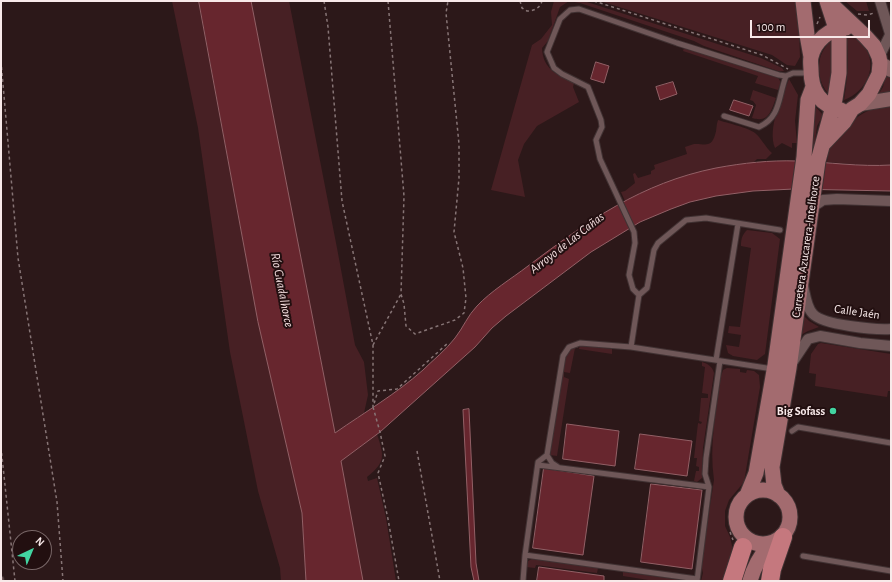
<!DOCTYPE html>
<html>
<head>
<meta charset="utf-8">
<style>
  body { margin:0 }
  #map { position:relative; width:892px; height:582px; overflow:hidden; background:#2c1819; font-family:"Alegreya Sans",sans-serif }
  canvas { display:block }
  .frame { position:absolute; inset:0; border:2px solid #f8e9e9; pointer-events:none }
  .north { position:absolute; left:12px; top:530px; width:40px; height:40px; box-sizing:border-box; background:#220f10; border:1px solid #786667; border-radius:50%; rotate:44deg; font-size:11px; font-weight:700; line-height:16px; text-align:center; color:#f8e9e9 }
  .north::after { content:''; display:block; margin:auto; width:14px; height:18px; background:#42d4a1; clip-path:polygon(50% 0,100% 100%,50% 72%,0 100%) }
  .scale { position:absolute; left:750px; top:20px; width:120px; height:18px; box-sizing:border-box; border:2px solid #f8e9e9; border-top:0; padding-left:5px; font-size:12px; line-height:14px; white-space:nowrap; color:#f8e9e9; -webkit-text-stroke:3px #220f10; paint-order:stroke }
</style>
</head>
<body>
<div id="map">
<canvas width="892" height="582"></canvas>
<div class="frame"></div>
<div class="north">N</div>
<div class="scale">100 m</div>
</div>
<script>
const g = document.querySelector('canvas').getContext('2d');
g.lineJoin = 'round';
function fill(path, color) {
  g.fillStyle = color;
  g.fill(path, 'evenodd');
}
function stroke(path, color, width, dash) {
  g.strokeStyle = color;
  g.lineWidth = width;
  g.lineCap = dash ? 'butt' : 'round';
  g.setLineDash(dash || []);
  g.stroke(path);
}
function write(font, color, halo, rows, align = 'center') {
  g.font = font + ' "Alegreya Sans",sans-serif';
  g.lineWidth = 4;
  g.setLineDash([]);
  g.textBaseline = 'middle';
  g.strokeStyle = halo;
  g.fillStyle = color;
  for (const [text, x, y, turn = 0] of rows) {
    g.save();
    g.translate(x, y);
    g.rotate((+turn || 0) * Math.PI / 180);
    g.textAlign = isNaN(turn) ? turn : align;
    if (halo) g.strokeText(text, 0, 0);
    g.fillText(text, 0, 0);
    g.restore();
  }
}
fill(new Path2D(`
  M172 1H199L258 322 302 513 306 581H281L280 568 258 491 230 352 198 128Z
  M251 1H289L337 248 355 345 364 362 368 395 364 413 335 433Z
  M554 1H584L761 58 782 68 784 71H778L704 46 694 41 580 3 569 1 560 7 548 41 542 48C543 70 557 74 574 83L573 87 579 102 537 126 524 144 518 160 525 197 491 190 532 45 541 39 552 25 551 12Z
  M600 1H795L799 32 800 57 795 66 787 65 772 55Z
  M845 1H866L869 11H857Z
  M846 33C853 37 860 40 864 46 879 66 866 92 844 100 848 74 849 59 846 33Z
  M831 40 833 57 829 94C819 84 816 66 822 53 824 48 828 44 831 40Z
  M684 48 777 77C782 81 780 85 778 90L755 83 758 76 683 51Z
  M886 75 891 79V94L877 97 883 87Z
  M789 79 798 95 795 121 797 143H792V148L782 143 775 148C767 128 782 98 789 79Z
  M753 90 776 98C771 111 769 123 752 118L756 105 753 101 750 100Z
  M891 103V165L873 166 827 162 828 155 826 154C828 148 832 144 836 138 852 118 866 109 891 103Z
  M814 105 823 115 817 126 813 157 810 158Z
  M718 120C727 123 749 128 755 133 762 139 765 147 772 153L766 159H757L753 163C706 168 667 180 625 201L621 192 625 191 635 183 633 174 635 173 638 178 651 174V171L655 169 654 165 687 154 685 147C688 146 691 145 694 144 703 143 711 149 715 135 717 130 716 125 718 120Z
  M747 230 772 233 780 239 765 354 757 360 733 356 728 353 726 345 739 347 741 335 728 333 729 326 740 327 751 248 741 246C741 239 742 235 747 230Z
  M802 314 809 321 819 327 808 331 799 336Z
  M821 343 891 354V391H888L887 397 815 386 816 374 809 373 811 354 818 344Z
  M580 345 612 349V354L579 349Z
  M578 346V348H575L570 373 564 372V377L569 379 557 456 550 455 564 360 571 349Z
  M702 362C708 364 712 366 714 373L703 448 702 478 697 482 694 481 696 471H699V467L696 466 697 458H694L698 423 701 424 702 422 699 421 701 398H708V394L702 393 705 367 702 366Z
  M727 368 740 369V372L746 373 747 370 754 371 759 375 760 387 744 482 729 500 725 511V526L730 537 733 550 727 581H701L703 573 701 565 714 480C709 445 716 411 721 376L723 370Z
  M377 434C384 456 386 462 367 477L368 481 377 478 386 518 396 581H361L341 461Z
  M532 559 598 568 597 573 536 565 535 568 526 567 528 561Z
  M623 572 683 580 685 581H655L623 576Z`), '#472024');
const water = new Path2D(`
  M199 1H251L335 433C365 412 396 394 423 370 433 360 446 350 455 338 463 328 468 315 477 306 491 291 511 279 528 266 588 221 641 183 716 168 743 163 770 160 797 161 828 162 860 167 891 165V191L794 189 753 191 716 196 690 202 671 209 640 222 591 252 506 316 492 328 475 347 380 432 341 461 363 581H306L302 513 258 322Z
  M596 62 609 66 604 83 591 79Z
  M673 82 677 94 660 100 656 87Z
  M734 100 753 106 749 116 730 110Z
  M469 409 476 563 479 581H474L471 567 463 410Z
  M567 424 619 431 615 466 563 459Z
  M640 434 692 441 687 476 635 469Z
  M544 468 594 476 583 555 533 548Z
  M651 484 702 490 692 569 641 562Z
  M539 567 604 576V581H537Z`);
fill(water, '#67262e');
stroke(water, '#926066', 1);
const service = new Path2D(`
  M724 116 759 127C781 117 778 97 786 76
  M639 295 647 288 654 250 658 243 686 220 706 218 780 230
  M631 347 639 295 633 289 629 275 635 243 634 232 600 159 596 140 602 127 601 120 588 87 562 74 554 68 547 52 560 19 570 10 579 9 677 43 779 75 786 76 793 73H809
  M716 360 738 224
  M792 431 798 427 891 443
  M547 455 552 463 558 467
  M538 465 709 487
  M525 555 697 579
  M803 556 891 571
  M1 579V581
  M523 581 525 555 538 462 547 455 563 356 569 347 580 343 631 347 773 369
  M697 581 709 487 705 474 706 458 720 361`);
const minor = new Path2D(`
  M880 1 891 37
  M879 57 890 35
  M811 208 823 200 837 199 891 201
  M803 285C805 293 806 307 813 314 823 325 875 330 891 329
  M792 363 808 339 820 336 860 343 891 346`);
const secondary = new Path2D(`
  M880 63 891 70
  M860 104 891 99`);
const primary = new Path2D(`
  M803 1 807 35 811 57
  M841 110C820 105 811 91 811 70 811 66 810 61 811 57 814 42 830 27 846 28
  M824 143 844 122 852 109 860 104 869 94 879 74 880 63 879 57 874 46 865 36 830 3
  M736 517a27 27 0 1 1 54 0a27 27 0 1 1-54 0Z
  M747 495 756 473 775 365 804 157 808 100 813 87
  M778 495 774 485 772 467 789 368 818 161 835 99 839 73V38L827 1
  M750 581C754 566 760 556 770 544`);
const motorway = new Path2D(`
  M732 581 743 547
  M770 581 772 569 783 537`);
stroke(service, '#413233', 7);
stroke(minor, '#413233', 12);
stroke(secondary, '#413233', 16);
stroke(primary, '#413233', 17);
stroke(motorway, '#413233', 20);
stroke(new Path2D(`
  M324 1 328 27 342 201 373 345V407L378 391 397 389 448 343
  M388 1 404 196 401 294 404 304 406 326 415 334 455 320 464 313 466 298 463 268 454 232 459 178V144L446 13 448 1
  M520 1 522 8 527 11C534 11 540 8 542 1
  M594 1 762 55 788 69
  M858 14 867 15 874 13
  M817 24 820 17
  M1 61 18 258 57 502 63 581
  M373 345 401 294
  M373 407 380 432 385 456 378 473 388 519 399 581
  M1 447 15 581
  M417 451 440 581
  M730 532 733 540`), '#877576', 1.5, [3, 3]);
stroke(service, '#6f5758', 5);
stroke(minor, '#6f5758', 10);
stroke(secondary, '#896163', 14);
stroke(primary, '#a36b6f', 15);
stroke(motorway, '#c5787e', 18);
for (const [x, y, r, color] of [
  [833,411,4,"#42d4a1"]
]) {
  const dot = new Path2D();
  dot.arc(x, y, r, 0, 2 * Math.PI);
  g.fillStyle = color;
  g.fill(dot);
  stroke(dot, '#220f10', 1.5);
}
write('12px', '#f8e9e9', '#220f10', [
  ["Carretera Azucarera-Intelhorce",806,247,-82],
  ["Calle Jaén",857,312,8]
]);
write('bold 12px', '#f8e9e9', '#220f10', [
  ["Big Sofass",825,411]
], 'right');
write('italic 13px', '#f3ddde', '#220f10', [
  ["Arroyo de Las Cañas",567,243,-38],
  ["Río Guadalhorce",282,290,79]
]);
</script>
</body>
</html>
